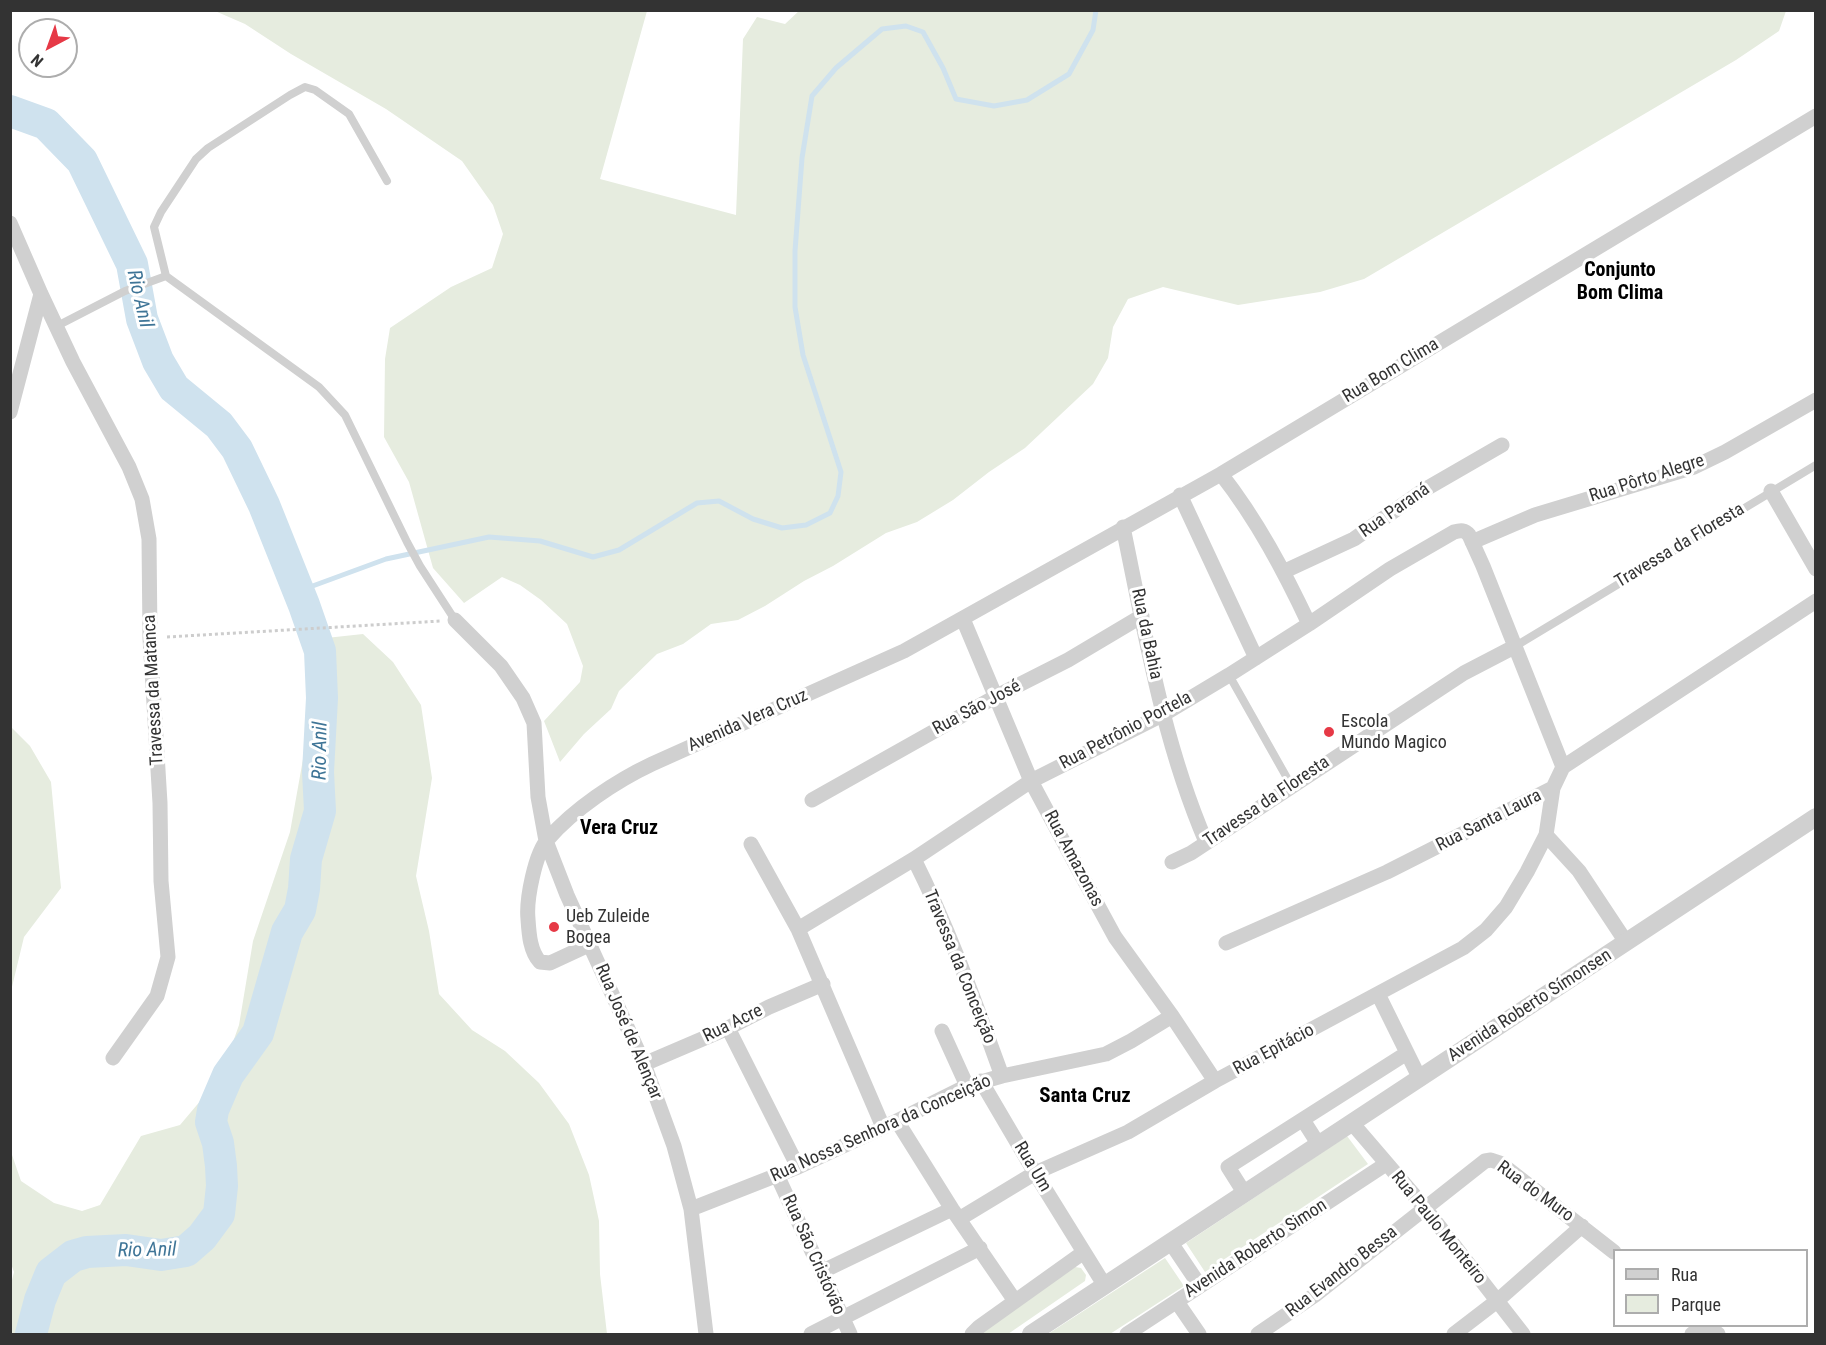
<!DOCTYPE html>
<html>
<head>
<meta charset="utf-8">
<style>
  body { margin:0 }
  #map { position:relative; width:1826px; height:1345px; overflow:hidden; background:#fff; font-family:"Roboto Condensed",sans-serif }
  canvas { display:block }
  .frame { position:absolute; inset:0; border:12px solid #333; pointer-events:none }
  .legend { position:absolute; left:1613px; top:1249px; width:195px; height:78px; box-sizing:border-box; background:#fff; border:2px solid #adadad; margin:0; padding:8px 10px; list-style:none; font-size:18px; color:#333 }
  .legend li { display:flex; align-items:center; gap:12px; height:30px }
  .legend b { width:30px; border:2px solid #adadad }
  .north { position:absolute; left:18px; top:18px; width:60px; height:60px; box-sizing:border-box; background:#fff; border:2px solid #adadad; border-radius:50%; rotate:221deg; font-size:16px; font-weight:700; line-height:24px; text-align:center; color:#333 }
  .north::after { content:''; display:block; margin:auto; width:21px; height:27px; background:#e63946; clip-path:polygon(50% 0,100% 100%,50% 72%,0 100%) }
</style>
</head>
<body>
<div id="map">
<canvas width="1826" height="1345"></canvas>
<div class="frame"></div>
<ul class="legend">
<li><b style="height:8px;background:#d0d0d0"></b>Rua</li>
<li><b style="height:16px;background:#e6ecdf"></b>Parque</li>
</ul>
<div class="north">N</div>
</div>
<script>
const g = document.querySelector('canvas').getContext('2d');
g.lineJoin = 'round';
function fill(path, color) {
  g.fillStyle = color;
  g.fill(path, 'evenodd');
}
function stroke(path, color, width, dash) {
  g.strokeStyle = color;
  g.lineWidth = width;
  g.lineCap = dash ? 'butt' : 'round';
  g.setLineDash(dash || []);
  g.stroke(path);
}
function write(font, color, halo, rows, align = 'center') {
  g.font = font + ' "Roboto Condensed",sans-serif';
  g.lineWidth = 6;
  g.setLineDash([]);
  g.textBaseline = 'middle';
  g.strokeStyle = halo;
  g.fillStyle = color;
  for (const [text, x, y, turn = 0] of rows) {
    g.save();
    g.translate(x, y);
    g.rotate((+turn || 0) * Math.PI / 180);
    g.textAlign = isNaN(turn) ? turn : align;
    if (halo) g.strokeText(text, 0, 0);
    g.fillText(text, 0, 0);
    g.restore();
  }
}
fill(new Path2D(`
  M800 10H1786V11L1779 31 1736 60 1364 279 1320 292 1238 305 1163 287 1128 299 1113 327 1108 358 1093 384 1025 448 989 472 953 500 917 522 886 533 833 566 804 581 765 606 738 620 711 624 683 644 657 654 619 691 611 709 584 734 560 762 544 721 580 682 583 666 567 624 541 600 520 585 502 577 464 603 433 568 409 482 384 437 385 359 390 328 451 287 492 268 503 234 493 205 462 161 386 109 291 54 245 24 215 11H647L600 179 736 215 743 39 757 17 785 24Z
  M363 634 393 662 421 705 432 778 416 876 429 931 439 994 472 1030 505 1051 539 1083 569 1124 589 1175 599 1221 600 1274 607 1334H11L10 1288 14 1272 10 1261 11 1152 21 1181 54 1203 82 1211 100 1205 141 1136 180 1125 207 1093 227 1059 239 1025 253 941 290 832 305 748 311 662 317 639Z
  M11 727 30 746 51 782 61 888 24 937 11 991Z
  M1347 1136 1368 1164 1205 1272 1186 1243Z
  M1165 1258 1184 1286 1110 1334H1048Z
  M1075 1267 1081 1268 1086 1275 1085 1281 1008 1334H977Z`), '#e6ecdf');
stroke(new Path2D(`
  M299 591 386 559 489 537 540 541 593 557 619 550 697 503 719 501 753 519 782 528 806 525 830 513 838 496 841 472 803 355 795 307V251L802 158 812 96 836 68 882 29 906 26 923 32 943 68 956 99 994 106 1027 100 1069 74 1093 30 1096 10`), '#cfe2ee', 5);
stroke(new Path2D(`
  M10 111 46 124 82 161 132 264 142 319 158 361 174 388 219 425 237 449 264 505 304 605 320 651 322 698 318 772 320 811 306 859 304 889 300 910 287 932 258 1033 228 1075 213 1110 211 1122 218 1143 221 1166 222 1186 219 1214 202 1237 186 1251 161 1255 126 1250 87 1252 73 1256 51 1273 40 1300 31 1334`), '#cfe2ee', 32);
stroke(new Path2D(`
  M167 637 441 621`), '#cdcdcd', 3, [3, 3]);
stroke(new Path2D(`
  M166 276 154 227 161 212 196 159 208 148 290 95 305 87 315 90 349 114 387 181
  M57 326 125 291 166 276 319 387 345 415 407 542 420 566 455 620
  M1514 647 1816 465
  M1229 675 1291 785`), '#d0d0d0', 8);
stroke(new Path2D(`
  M10 223 41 294 73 362 129 467 142 499 149 539 150 638 160 803 161 881 168 957 157 996 113 1058
  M10 412 41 294
  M1221 474C1257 520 1284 571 1309 624
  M1771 491 1816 569
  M1180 495 1256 658
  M1123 527C1145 633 1163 742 1206 842
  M1472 542 1535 515 1694 467 1725 452 1816 400
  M1285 571 1354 539 1424 490 1502 445
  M963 619 1031 781 1077 867 1115 937 1172 1016 1215 1081
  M455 620 501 666 523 698 534 723 538 797 546 841 567 895 644 1064 674 1146 691 1209 706 1334
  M812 800 995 697 1068 660 1142 616
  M1546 835 1579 871 1626 942
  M751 844 798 929 883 1127
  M914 859C949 929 975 1002 1002 1076
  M1172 862 1191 853 1464 673 1514 647
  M798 929 914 859 1031 781 1164 714 1229 675 1309 624 1390 569 1454 532C1461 530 1465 530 1469 535L1483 566 1563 767
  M1226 943 1387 872 1553 788
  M591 944 550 963 540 962C530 951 529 934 528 919 526 900 535 853 548 839 574 809 616 781 652 764L904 651 1221 474 1816 116
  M1378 994 1420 1079
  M728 1028 798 1167
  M942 1031 967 1086
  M644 1064 728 1028 769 1007 823 984
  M981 1081 1035 1173 1105 1286
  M1303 1120 1319 1145
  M897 1121 952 1209 1015 1301
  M1352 1123 1425 1208 1523 1334
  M777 1175 850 1334
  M1245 1194 1228 1167 1407 1053
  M691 1209 798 1167 897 1121 967 1086 1002 1076 1106 1054 1131 1041 1172 1016
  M959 1219 1035 1173 1128 1132 1215 1081 1463 948 1486 930 1506 907 1527 872 1546 835 1553 788 1563 767 1816 601
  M1171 1243 1200 1286
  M821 1272 952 1209
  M1177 1302 1199 1334
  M1705 1326 1718 1334
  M811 1334 980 1248
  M972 1334 979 1327 1084 1252
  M1127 1334 1386 1164
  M1258 1334 1315 1295 1485 1161 1491 1160 1500 1163 1614 1252
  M1454 1334 1497 1301 1582 1226
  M1692 1334 1704 1326`), '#d0d0d0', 15);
stroke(new Path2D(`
  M1031 1334 1816 817`), '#d0d0d0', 18);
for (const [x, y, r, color] of [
  [1329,732,6,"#e63946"],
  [554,927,6,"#e63946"]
]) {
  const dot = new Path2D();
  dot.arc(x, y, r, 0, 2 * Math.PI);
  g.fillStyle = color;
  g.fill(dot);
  stroke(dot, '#fff', 2);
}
write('18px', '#333', '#fff', [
  ["Rua Bom Clima",1391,371,-31],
  ["Rua Pôrto Alegre",1647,479,-18],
  ["Rua Paraná",1395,511,-35],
  ["Travessa da Floresta",1680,546,-31],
  ["Rua da Bahia",1146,634,78],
  ["Travessa da Matanca",154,690,-93],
  ["Rua São José",977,708,-28],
  ["Avenida Vera Cruz",748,721,-24],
  ["Rua Petrônio Portela",1126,731,-28],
  ["Travessa da Floresta",1267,802,-34],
  ["Rua Santa Laura",1489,821,-27],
  ["Rua Amazonas",1073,859,62],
  ["Travessa da Conceição",959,967,68],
  ["Avenida Roberto Símonsen",1530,1006,-33],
  ["Rua Acre",733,1024,-26],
  ["Rua José de Alençar",628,1032,67],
  ["Rua Epitácio",1274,1050,-28],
  ["Rua Nossa Senhora da Conceição",881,1129,-24],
  ["Rua Um",1032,1167,59],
  ["Rua do Muro",1535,1192,36],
  ["Rua Paulo Monteiro",1438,1228,51],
  ["Avenida Roberto Simon",1256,1249,-33],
  ["Rua São Cristóvão",813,1255,66],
  ["Rua Evandro Bessa",1342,1272,-38]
]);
write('18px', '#333', '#fff', [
  ["Escola",1341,722],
  ["Mundo Magico",1341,743],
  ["Ueb Zuleide",566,917],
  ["Bogea",566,938]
], 'left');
write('bold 20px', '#000', '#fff', [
  ["Conjunto",1620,271],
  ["Bom Clima",1620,294],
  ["Vera Cruz",619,829]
]);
write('italic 20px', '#3f7597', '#fff', [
  ["Rio Anil",139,299,77],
  ["Rio Anil",321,751,-89],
  ["Rio Anil",147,1251,-1]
]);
write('bold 21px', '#000', '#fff', [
  ["Santa Cruz",1085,1097]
]);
</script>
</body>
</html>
